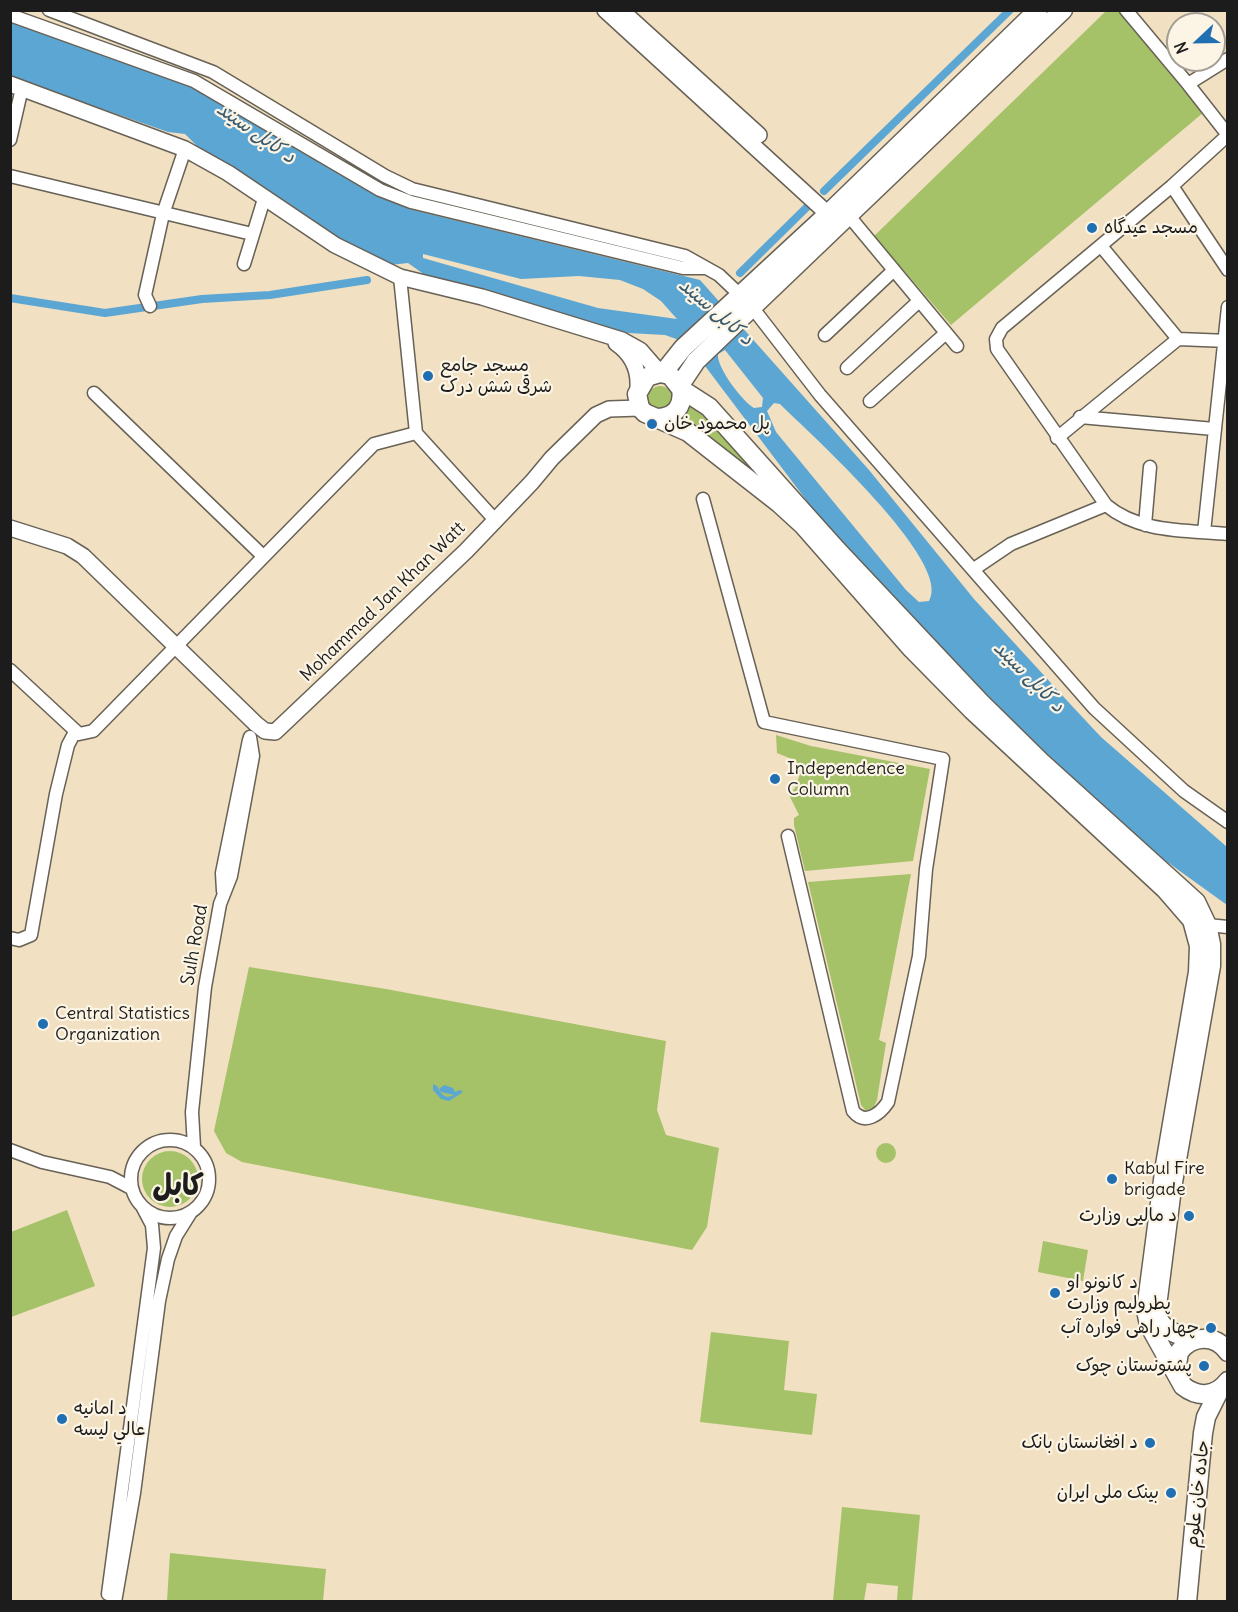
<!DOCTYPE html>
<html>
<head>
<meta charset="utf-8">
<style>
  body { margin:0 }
  #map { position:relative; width:1238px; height:1612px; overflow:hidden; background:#f1e0c1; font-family:Delius,sans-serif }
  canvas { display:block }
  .frame { position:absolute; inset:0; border:12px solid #1c1c1c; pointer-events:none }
  .north { position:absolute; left:1166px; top:12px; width:60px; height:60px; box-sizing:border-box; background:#fcf5e5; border:2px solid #a29e95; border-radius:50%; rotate:248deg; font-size:16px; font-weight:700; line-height:24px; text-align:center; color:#1c1c1c }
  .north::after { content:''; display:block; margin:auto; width:21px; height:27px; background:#1f6fb2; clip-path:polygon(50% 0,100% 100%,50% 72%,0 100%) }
</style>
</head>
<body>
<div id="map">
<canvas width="1238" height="1612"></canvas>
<div class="frame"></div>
<div class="north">N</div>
</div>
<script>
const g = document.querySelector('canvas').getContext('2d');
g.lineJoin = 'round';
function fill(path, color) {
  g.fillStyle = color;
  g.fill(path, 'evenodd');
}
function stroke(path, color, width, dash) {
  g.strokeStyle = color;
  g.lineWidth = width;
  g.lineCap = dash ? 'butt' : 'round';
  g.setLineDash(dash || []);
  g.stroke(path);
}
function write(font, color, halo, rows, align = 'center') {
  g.font = font + ' Delius,"Playpen Sans Arabic",sans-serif';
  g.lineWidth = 4.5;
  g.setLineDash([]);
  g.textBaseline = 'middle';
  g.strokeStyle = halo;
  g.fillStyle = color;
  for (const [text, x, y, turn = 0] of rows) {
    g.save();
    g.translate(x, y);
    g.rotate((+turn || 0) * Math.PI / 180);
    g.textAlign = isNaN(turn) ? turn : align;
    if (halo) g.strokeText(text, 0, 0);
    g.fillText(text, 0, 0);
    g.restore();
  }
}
fill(new Path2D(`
  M1106 11H1121L1204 112 951 325 874 236Z
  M648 398a12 12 0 1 1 24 0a12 12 0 1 1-24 0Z
  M692 403 699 409 777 492 683 414Z
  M776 735 811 746 930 769 913 861 805 871 794 825V818L799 815 789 795 795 788 800 774 794 760 777 753Z
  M911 874 879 1040 886 1043 877 1100 872 1111 867 1112 861 1105 808 882Z
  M249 967 386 989 666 1041 657 1110 666 1135 719 1148 707 1227 692 1250 242 1162 226 1153 214 1131Z
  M876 1153a10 10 0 1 1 20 0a10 10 0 1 1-20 0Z
  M142 1179a28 28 0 1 1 56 0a28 28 0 1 1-56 0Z
  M67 1210 95 1286 11 1317V1232Z
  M1043 1241 1088 1250 1083 1281 1038 1272Z
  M711 1332 789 1341 784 1390 817 1394 812 1435 700 1422Z
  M842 1507 920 1515 912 1601H897L898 1586 867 1583 864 1601H833Z
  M170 1553 326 1569 323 1601H167Z`), '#a5c269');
fill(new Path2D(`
  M10 22 191 84 340 175 409 209 700 280 869 470 974 599 1072 706 1101 737 1227 847V905L1127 833 1009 720 831 533 693 350 682 341 665 335 628 333 425 275 408 263 390 265 306 223 278 196 258 189 206 155 185 134 168 132 11 77ZM423 254 521 279 579 276 620 280 643 289 661 301 677 319 598 308 423 258ZM725 350 763 398 762 407 754 408C743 402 716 367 718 354ZM774 403 780 404C808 432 954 562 929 601L919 602 906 590 776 432 767 411Z
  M433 1084 437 1086C440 1093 445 1100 454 1095L441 1092 439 1089 444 1085 453 1088 455 1092 460 1090 463 1092 449 1101 441 1099 433 1090Z`), '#5ca6d4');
stroke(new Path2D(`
  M824 191 1010 10
  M740 273 807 207
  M10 298 105 313 202 299 270 295 367 280`), '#5ca6d4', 8);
const minor = new Path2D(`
  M49 10 213 72 385 176 412 189 685 256 719 275 739 294
  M1126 10 1188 84 1228 135
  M10 15 194 81 380 190 411 202 683 268H705
  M1188 84 1228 59
  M1228 135 1172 186 1002 328 996 339 997 349 1106 505C1139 533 1186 530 1228 534
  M10 140 22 88
  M10 176 252 234
  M1172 186 1228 270
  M849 216 957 346
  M1101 246 1178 339
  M244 264 264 199
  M400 277 416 433 495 520
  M150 306 145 295 163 214 185 149
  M752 307 820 395 1094 708 1184 791 1228 822
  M825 335 894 270
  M847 368 919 301
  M94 393 263 556
  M870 401 946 333
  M1080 417 1214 429
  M1057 438 1178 339 1228 341
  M703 499 764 722 943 759 926 869 919 956 888 1102C880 1114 865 1126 853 1111L788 836
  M1145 525 1150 467
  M1204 532 1228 307
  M974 569 1011 544 1106 505
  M10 670 79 734 93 731 374 444 416 433
  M223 891 222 873 249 740
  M1207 925 1228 927
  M10 938 19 940 31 935 56 794 68 745 75 732
  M131 1179a39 39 0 1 1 78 0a39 39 0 1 1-78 0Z
  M194 1147 192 1112 205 987 220 904 231 876 253 756 250 737
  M10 1150 42 1162 110 1177 131 1188
  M108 1594 154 1248 152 1225 143 1208
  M115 1602 134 1493 159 1301 168 1259 176 1236 191 1212`);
const major = new Path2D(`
  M605 10 828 214
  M621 10 759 135
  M10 84 185 149 228 173 335 245 400 277 482 297 622 340 640 350 660 373
  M616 343C632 354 639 368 638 387
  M10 528 67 546 83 556 256 724 265 731 275 732 466 551 532 482 552 458 596 415 609 409 640 408`);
const highway = new Path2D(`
  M663 373 683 348 828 214 1038 10
  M680 385 696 361 1063 10
  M658 418C675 417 684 406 681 389
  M1194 1340C1177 1334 1163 1332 1156 1314L1172 1188 1211 966V944L1207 925 1196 902 1041 762 980 702 837 550 709 407 681 389 670 375 660 373 647 377 637 394 640 408 645 413 688 432 780 504 803 525 912 649 972 710 1166 890 1192 920 1199 946 1198 972 1165 1165 1146 1310 1149 1325 1183 1386C1198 1398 1216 1397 1228 1381
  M1176 1371 1179 1352C1192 1335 1215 1334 1228 1352
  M1187 1602 1203 1433 1206 1417 1220 1389`);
stroke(minor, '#676156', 15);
stroke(major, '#676156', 18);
stroke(highway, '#676156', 21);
stroke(minor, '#fff', 12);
stroke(major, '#fff', 15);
stroke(highway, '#fff', 18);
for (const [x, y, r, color] of [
  [1092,228,6,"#1f6fb2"],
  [428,376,6,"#1f6fb2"],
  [652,424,6,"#1f6fb2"],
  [775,779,6,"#1f6fb2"],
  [43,1024,6,"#1f6fb2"],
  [1112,1179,6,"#1f6fb2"],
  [1189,1216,6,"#1f6fb2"],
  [1055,1293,6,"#1f6fb2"],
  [1211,1328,6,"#1f6fb2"],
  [1204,1366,6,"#1f6fb2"],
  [62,1419,6,"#1f6fb2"],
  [1150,1443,6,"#1f6fb2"],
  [1171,1493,6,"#1f6fb2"]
]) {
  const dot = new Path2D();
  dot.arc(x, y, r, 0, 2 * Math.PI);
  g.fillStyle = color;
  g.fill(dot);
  stroke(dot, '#fcf5e5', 2);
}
write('18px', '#1c1c1c', '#fcf5e5', [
  ["مسجد عیدگاه",1104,228],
  ["مسجد جامع",440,366],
  ["شرقی شش درک",440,387],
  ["پل محمود خان",664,424],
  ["Independence",787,769],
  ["Column",787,790],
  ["Central Statistics",55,1014],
  ["Organization",55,1035],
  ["Kabul Fire",1124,1169],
  ["brigade",1124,1190],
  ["د مالیی وزارت",1177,1216,"right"],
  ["د کانونو او",1067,1283],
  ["پطرولیم وزارت",1067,1304],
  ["چهار راهی فواره آب",1199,1328,"right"],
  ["پشتونستان چوک",1192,1366,"right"],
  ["د امانیه",74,1409],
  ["عالي لیسه",74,1430],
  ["د افغانستان بانک",1138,1443,"right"],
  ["بینک ملی ایران",1159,1493,"right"]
], 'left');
write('18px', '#1c1c1c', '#fcf5e5', [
  ["Mohammad Jan Khan Watt",383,602,-44],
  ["Sulh Road",195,945,-80],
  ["جادہ خان علوم",1198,1494,-84]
]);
write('italic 20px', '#395a6f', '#fcf5e5', [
  ["د کابل سيند",256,133,35],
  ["د کابل سيند",716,312,41],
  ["د کابل سيند",1029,677,45]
]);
write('bold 30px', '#1c1c1c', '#fcf5e5', [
  ["کابل",178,1186]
]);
</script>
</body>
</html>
